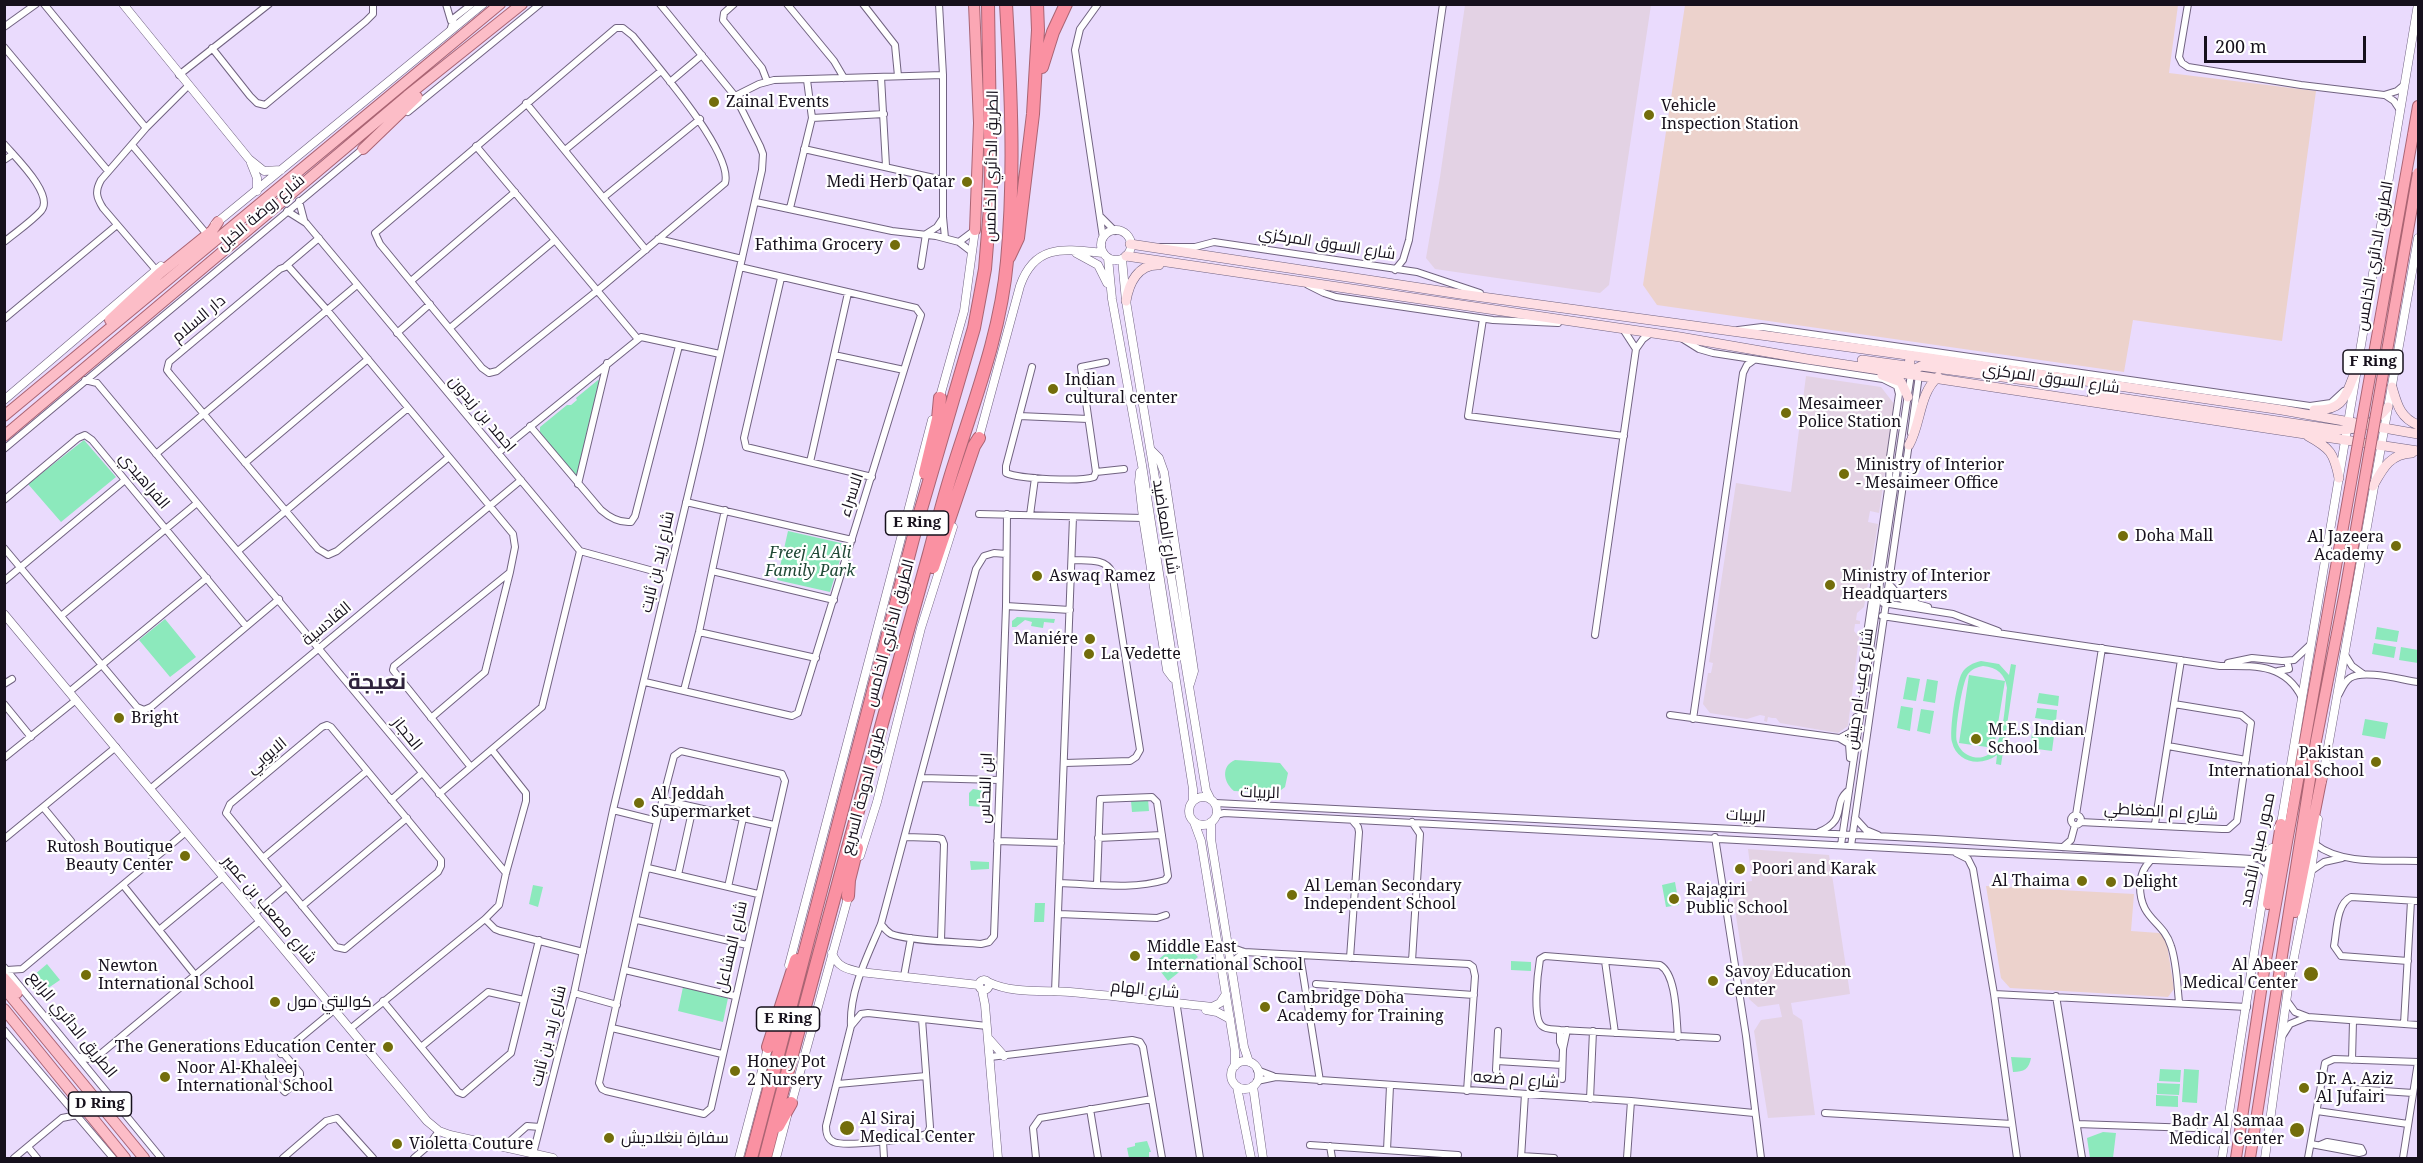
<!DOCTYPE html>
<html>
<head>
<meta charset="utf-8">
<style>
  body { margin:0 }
  #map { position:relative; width:2423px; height:1163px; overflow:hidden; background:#eadbfd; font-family:"Noto Serif",serif }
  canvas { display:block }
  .frame { position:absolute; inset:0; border:6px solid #16101c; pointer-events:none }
  .scale { position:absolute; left:2204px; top:36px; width:162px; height:27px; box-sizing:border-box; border:3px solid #16101c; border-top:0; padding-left:8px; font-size:18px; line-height:21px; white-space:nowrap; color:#16101c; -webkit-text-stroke:4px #fff; paint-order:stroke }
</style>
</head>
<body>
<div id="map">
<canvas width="2423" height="1163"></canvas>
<div class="frame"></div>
<div class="scale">200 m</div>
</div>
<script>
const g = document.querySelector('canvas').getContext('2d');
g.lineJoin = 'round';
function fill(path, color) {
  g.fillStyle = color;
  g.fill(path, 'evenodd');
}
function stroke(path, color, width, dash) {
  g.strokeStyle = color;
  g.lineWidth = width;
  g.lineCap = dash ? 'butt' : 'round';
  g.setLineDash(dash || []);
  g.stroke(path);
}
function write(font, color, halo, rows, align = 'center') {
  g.font = font + ' "Noto Serif",Cairo,serif';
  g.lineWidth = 4.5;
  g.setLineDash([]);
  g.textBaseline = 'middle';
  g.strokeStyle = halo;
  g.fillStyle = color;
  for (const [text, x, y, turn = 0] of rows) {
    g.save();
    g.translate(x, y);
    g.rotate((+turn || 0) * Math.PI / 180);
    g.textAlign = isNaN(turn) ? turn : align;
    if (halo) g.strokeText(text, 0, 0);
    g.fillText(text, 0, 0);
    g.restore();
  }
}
fill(new Path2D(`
  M1465 5H1651L1609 285 1600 293 1435 269 1426 258 1440 177Z
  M1806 376 1881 387 1895 405 1879 513 1870 511 1868 522 1878 524 1864 607 1857 613 1856 620 1860 621V624H1855L1854 631 1859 637 1848 726 1838 733 1780 723 1776 718H1772L1768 717 1767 722 1764 721 1765 716 1760 715 1747 719 1710 713 1703 704 1708 673H1711L1713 663 1709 662 1736 483 1791 492Z
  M1748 849 1829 855 1850 994 1791 1003 1793 1014 1802 1020 1815 1115 1768 1118 1754 1031 1761 1020 1782 1017 1779 1004 1758 1007 1749 999 1731 884 1752 881Z`), '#e3d2e4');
fill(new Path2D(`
  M1685 5H2178L2169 73 2316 91 2282 341 2133 320 2124 372 1657 305 1643 285Z
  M1986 886 2134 894 2131 931 2159 933 2166 938 2174 989 2168 997 2010 988 2001 978Z`), '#ecd2cc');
fill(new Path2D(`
  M598 380 601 381 579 475 576 477 540 432V427L567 405H571L577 400 576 398Z
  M84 440 116 477 61 522 28 484Z
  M788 531 845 544 830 592 777 580Z
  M1017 617 1055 619 1054 623 1044 622 1043 628 1031 626 1032 622 1025 620 1016 627H1012V621Z
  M165 619 196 657 170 677 139 640Z
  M2377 627 2399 631 2397 642 2375 639Z
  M2374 643 2396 647 2394 658 2372 654Z
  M2401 647 2418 650V663L2399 660Z
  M1981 661 1999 664 2009 675 2011 664 2016 665 2001 765 1996 764 1997 755C1981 767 1957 763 1952 742 1949 732 1956 683 1962 673 1966 666 1973 663 1981 661ZM1983 666C1997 667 2005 674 2007 688 2004 708 2005 764 1973 757 1965 755 1959 749 1957 742 1954 733 1962 682 1968 674 1972 669 1977 667 1983 666Z
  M1969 675 2005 681 1994 748 1959 743Z
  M1907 677 1920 679 1916 701 1903 699Z
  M1927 679 1938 681 1935 703 1923 701Z
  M2039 693 2059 696 2058 706 2037 703Z
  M1901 706 1913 708 1910 731 1897 728Z
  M2037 708 2057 710 2056 721 2035 718Z
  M1921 709 1934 711 1930 734 1917 731Z
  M2365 719 2388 723 2385 739 2362 735Z
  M2032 733 2054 736 2052 751 2030 748Z
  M1235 760 1280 763 1288 773 1285 787 1277 793 1234 791C1223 782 1221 766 1235 760Z
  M973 789 985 791 983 807 969 806V793Z
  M1148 799 1149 811 1132 812 1131 801Z
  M970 861 989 862V869L971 870Z
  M1675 882 1679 905 1666 907 1662 885Z
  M533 885 543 887 538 907 529 904Z
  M1035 903H1045L1044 922H1034Z
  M1182 940 1198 957 1168 981 1154 963Z
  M1511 961 1531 962V971L1511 970Z
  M47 964 60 980 38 995 27 981Z
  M683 987 728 998 723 1022 678 1011Z
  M2011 1057 2031 1058C2029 1069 2024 1072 2013 1072Z
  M2160 1069 2181 1070 2180 1082 2159 1081Z
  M2184 1069 2199 1070 2197 1103 2182 1102Z
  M2157 1083 2180 1084 2179 1095 2157 1094Z
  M2156 1095 2178 1096V1107L2156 1106Z
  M2103 1132 2116 1133 2113 1158H2090L2087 1138Z
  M1147 1141 1151 1152H1149V1157L1129 1158 1127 1148 1135 1146V1143Z`), '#8ce9bc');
const minor = new Path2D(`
  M44 4 146 128
  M446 4 451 21
  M734 4 724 13 723 20 762 68 767 81
  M787 4 834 61 844 78
  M863 4 895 45 898 76
  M939 4 943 75V217L945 238
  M1098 4 1080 29 1075 50 1103 238
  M2188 4 2179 57 2182 63 2188 67 2301 85 2384 95 2397 91 2404 85
  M4 27 36 4
  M616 28H623L633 36C653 61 734 153 725 183L598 290 497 371 489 373 482 368 380 244 375 233Z
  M450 31 454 18 472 4
  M4 47 108 171
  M212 48 250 96 257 103 265 105 366 21 373 14V4
  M179 75 269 4
  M881 77 886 166
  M670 82 702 55
  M2385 95 2394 101 2400 110
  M735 96 759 84 774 80 943 75
  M526 103 646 250
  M408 112 540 4
  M812 118 884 114
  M4 144C15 157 55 195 41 211 31 222 16 232 4 242
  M132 145 205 232
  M476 146 637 338
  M804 149 943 180
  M565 150 661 71
  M4 160 13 154
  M604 197 700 119
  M299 201 304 220
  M756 202 892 231 936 236 959 242 972 252
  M790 208 812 118 807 80
  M287 211 306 223 580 551 668 575
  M1101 217 1115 231
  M658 239 742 259
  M959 242 975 230
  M1161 247H1195L1214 242 1417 272 1480 293
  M286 266 319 238
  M921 266 926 234 937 227 943 218
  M156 270 103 208C96 197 95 191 101 180L146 128 188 86
  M1395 270 1403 260 1409 240 1443 4
  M781 278 744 438 746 447 872 477
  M411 281 515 192
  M1308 285 1324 293 1336 297 1493 320 1558 323
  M4 319 117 225
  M1483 319 1468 416 1624 436
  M450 328 555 240
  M1623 329 1636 349
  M1738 330 1762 327 2310 406 2331 403 2344 391
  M397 333 430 304
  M1683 339 1699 349 1713 353 1883 379 1897 386 1899 394 1890 457 1889 483 1862 668 1864 688
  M834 355 904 370
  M1032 367 1006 466V473C1020 479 1080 482 1094 477L1096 472 1124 469
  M85 380 97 383 506 873
  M1019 416 1088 419
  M530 426 601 510C609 517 620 523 631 522L635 516 679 346
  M1911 433 1919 375
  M4 449 365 147
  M498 453 641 337 720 354
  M156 454 357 285
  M810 462 848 293
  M245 463 368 359
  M1096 472 1081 367 1106 362
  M578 484 607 363
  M4 500 78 438 85 435 92 440 246 626
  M686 502 852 540
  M979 514 1143 518
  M1030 515 1035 478
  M4 548 137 707 144 710 151 707 279 599
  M238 551 408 408
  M712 571 834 600
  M4 581 125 480
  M1889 584 1903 600 1928 607
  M1883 603 1953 614 1998 631
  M1006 606 1070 610
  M61 616 197 503
  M1882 616 2220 666C2254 666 2285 663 2302 698
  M699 632 816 658
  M1595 635 1636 349 1643 339 1651 333
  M2344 653 2352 666 2363 674
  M2228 663 2252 658 2282 661 2294 660 2310 645
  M2278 671 2289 669 2287 661
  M645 682 792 716 798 713 921 315 916 308 740 267
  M4 684 12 679
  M684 690 699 632 725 510
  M69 692 207 578
  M2339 694C2342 688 2345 681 2350 678 2364 669 2402 680 2418 682
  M4 704 31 737
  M1670 715 1839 738 1849 744 1850 758
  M431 718 485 672 510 572 515 547 513 534 327 310 288 266 280 269 169 362 167 370 170 374 318 549 328 555 337 551 449 457
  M1693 719 1743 373 1747 365 1754 360
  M327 725 331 727 441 860V866L438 872 345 949 336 947 226 813 230 804 322 727Z
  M1840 738 1851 732 1856 717
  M2168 746 2246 760
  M681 751 782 774 785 781 711 1108 704 1114 606 1091 602 1089 599 1083 657 821 674 756Z
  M4 758 76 700
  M1065 763 1130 761 1136 757 1140 750 1112 572C1105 558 1087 561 1073 560
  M470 766 393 670 394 666 509 573
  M922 778 999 780
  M150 789 521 480
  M439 794 542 707 580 551
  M391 800 422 773
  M663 800 774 825
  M1215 803 1935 839 2252 859 2262 857 2271 850
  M43 807 71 841
  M613 810 657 821
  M2071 820a5 5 0 1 1 10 0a5 5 0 1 1-10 0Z
  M1216 815 1224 813 1984 853 2251 864 2260 867 2267 875
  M2076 815 2102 648
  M1855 818 1866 830 1878 835
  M1412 822 1420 834 1412 961
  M2080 822 2222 829H2228L2237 821 2251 723 2241 715 2174 704
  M2155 824 2181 660
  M1819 832C1849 819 1831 804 1849 790
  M906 837 937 838 942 839 944 844 941 940
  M1715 837 1746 1036 1761 1158
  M1098 838 1162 835
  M4 839 116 747
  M997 841 1061 843
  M2315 844C2341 865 2386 860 2418 861
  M1841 845 1911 374
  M1851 846 1909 443
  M2063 847 2071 840 2075 825
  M1956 853 1968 859 1973 869 1994 994 2017 1158
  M263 858 367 771
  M2150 861C2143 869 2141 874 2140 886 2140 920 2163 920 2171 946 2177 964 2177 984 2179 1002
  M648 868 758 894
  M2311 871 2324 862 2342 858
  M678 875 693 807
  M1060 883C1093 884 1133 890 1165 880L1168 876 1157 802 1152 797 1100 799 1097 884
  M123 885 195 975
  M728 887 743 818
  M302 906 407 818
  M254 914 286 887
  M1059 914 1157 918 1166 915
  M485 919 495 929 500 931 583 952
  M637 920 747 945
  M881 924C884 928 886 931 891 934 908 941 960 942 981 944L989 942 994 936 1006 606 1007 514
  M159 930 223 877
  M1228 946 1244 952 1469 964 1473 967 1475 976 1467 1091
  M1300 955 1320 1081
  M1350 958 1359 832 1358 827 1352 820
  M1605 961 1615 1033
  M2408 961 2341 956 2334 946C2337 931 2336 904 2351 897L2418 901
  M1231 963 1244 952
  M4 967 161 1158
  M7 970 22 969 186 832
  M625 970 735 996
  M904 976 911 938
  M1316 984 1474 995
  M1055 992 1073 517
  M574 993 617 1005
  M1994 994 2247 1007
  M2056 996 2082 1158
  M383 1001 458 1092 463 1094 511 1053 539 940
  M2287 1001 2295 1012 2308 1017 2418 1025
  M1177 1007 1200 1158
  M922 1019 930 1127 928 1133C920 1139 844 1147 834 1142 827 1139 826 1133 826 1126L851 1026 861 1014 868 1013 987 1026
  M2404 1024 2411 901
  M851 1026C849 991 868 955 881 924L976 569 984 556 994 553 1006 554
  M612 1028 722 1054
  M350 1029 485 919 499 905 506 873 526 801V793L492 750
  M4 1030 113 1158
  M1560 1030V1042L1563 1049
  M2283 1035 2290 1024 2307 1017
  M1678 1037C1676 1018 1677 975 1660 965L1545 956 1540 959C1538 971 1532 1018 1542 1026 1546 1030 1555 1029 1560 1030L1717 1038
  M421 1047 488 992 524 1000
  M281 1054 334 1010
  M80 1057 89 1059 98 1056 260 921
  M990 1057 1132 1040 1140 1042 1143 1047 1162 1158
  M2352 1060 2353 1021
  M1497 1061 1562 1065
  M1257 1070 1273 1076
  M1496 1070 1498 1031
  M269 1076 285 1092 300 1079V1073L283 1053
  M1562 1079 1563 1049 1567 1030
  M1257 1081 1276 1077 1631 1101 1754 1113
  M838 1084 926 1076
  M2354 1089 2413 1093
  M1590 1099 1593 1031
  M1090 1109 1098 1158
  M2317 1111 2408 1124
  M1825 1113 2012 1124
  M2077 1124 2194 1128
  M883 1141 884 1158
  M2311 1144 2359 1153 2363 1152 2361 1148 2327 1142 2320 1145
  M1310 1145 1458 1155 1457 1158
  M1330 1146 1332 1158
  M28 1147 37 1158
  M507 1148 510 1141 527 1126 540 1127
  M1387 1150 1390 1086
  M533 1154 574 993 613 810 700 444 762 170 763 154 760 146 735 96 660 4
  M1521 1156 1554 1158
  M14 1158 62 1118 77 1115
  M283 1158 326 1121 337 1118 373 1158
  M414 1158 428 1146 439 1131
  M1036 1158 1033 1128 1040 1118 1152 1099
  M1521 1158 1525 1094
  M1627 1158 1631 1101
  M2308 1158 2325 1063 2334 1059 2418 1062
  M2403 1158 2418 1062`);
const tertiary = new Path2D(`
  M123 4 249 159 264 171 281 170
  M251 163 257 178V191
  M215 224 483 4
  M1101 245a15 15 0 1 1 30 0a15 15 0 1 1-30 0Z
  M1076 253 1098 265 1107 283
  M1108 258 1112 299 1142 465 1193 789V800
  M1122 259 1126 301 1206 790 1210 798
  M4 400 161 266
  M939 400 964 311 975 230
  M978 441 1020 286C1035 243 1065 249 1103 253
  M1152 451 1159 458 1164 472 1194 671 1190 684
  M1140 472 1139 482 1143 518 1167 670 1173 678
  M4 614 427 1121 439 1131 450 1135 553 1158
  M2322 781 2418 238
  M1189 811a14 14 0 1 1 28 0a14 14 0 1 1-28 0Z
  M1194 822 1201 841 1235 1051V1066
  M1211 822V839L1244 1047 1249 1062
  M2278 828 2281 824 2418 4
  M860 856 877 802 921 628 953 527
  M832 953C837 967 847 969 860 972L979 985
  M789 965 932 420
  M979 985a5 5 0 1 1 10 0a5 5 0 1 1-10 0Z
  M988 982C1013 994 1043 990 1070 992 1117 996 1165 1002 1212 1007L1220 1003 1226 994
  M982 990 985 1005 998 1158
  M1206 1010 1217 1012 1230 1019
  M989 1039 1004 1056
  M1231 1075a14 14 0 1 1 28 0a14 14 0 1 1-28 0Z
  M1253 1086 1263 1158
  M1237 1087 1251 1158
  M791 1105 849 894
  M739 1158 769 1044
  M776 1158 787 1116
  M2222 1158 2263 896 2272 848
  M2265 1158 2288 988 2311 871 2318 819`);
const secondary = new Path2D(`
  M1130 244 1460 294 1922 357 2282 410 2418 434
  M1126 256 1680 337 1807 359 2418 451
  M1126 301C1129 283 1138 264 1159 265
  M1862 360 1907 366 1910 363 1909 356
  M1911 374 1915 369 1921 366 2054 384 2067 382
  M1882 375 1901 382 1908 397
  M2392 387C2397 404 2400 418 2418 425
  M2092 394 2339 430C2360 430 2375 423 2388 407
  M2314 410C2349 411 2345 390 2358 367
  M2308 436C2330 448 2334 453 2339 478
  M1909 445C1921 424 1919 393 1938 377
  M2373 486C2383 468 2390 454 2412 453`);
const primary = new Path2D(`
  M363 149 417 97
  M110 320 160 273 212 231 218 222
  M4 416 500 4
  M4 436 407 96 522 4
  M4 978 17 993
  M4 988 144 1158
  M4 1009 125 1158`);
const trunk = new Path2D(`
  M974 4 979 123 975 230
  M2413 135 2418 106
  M2268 904 2281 824
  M2295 912 2322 776
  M2236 1158 2264 971 2332 589
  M2250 1158 2316 741 2345 592`);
const motorway = new Path2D(`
  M1042 67 1053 32 1066 4
  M1009 257 1018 238 1033 114 1038 30 1037 4
  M925 473 938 419 940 398
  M933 567 974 446 979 438
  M848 896 849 880 857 848
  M768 1047 796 960
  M778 1126 791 1103
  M751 1158 919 516 974 328 985 269 991 195 988 4
  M765 1158C817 957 873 755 929 554 937 524 945 492 955 462 976 396 1001 330 1007 261 1015 176 1011 90 1006 4`);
stroke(minor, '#716381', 8);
stroke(tertiary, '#716381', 9);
stroke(secondary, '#716381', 10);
stroke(primary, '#aa6473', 12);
stroke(trunk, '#aa6473', 12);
stroke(motorway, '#aa6473', 14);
stroke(minor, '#fff', 6);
stroke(tertiary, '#fff', 8);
stroke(secondary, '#fedee3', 9);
stroke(primary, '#fcbdc7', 10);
stroke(trunk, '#fba7b4', 10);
stroke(motorway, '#fa91a2', 12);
const trunkBridge = new Path2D(`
  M2332 589 2413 135
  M2345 592 2418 173`);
stroke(trunkBridge, '#aa6473', 12, []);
stroke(trunkBridge, '#fba7b4', 10);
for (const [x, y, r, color] of [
  [714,102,6,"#736d0b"],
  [1649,115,6,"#736d0b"],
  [967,182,6,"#736d0b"],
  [895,245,6,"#736d0b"],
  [1053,389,6,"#736d0b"],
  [1786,413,6,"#736d0b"],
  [1844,474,6,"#736d0b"],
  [2123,536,6,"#736d0b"],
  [2396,546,6,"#736d0b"],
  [1037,576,6,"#736d0b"],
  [1830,585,6,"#736d0b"],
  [1090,639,6,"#736d0b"],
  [1089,654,6,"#736d0b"],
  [119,718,6,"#736d0b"],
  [1976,739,6,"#736d0b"],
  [2376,762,6,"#736d0b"],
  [639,803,6,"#736d0b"],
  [185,856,6,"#736d0b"],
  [1740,869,6,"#736d0b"],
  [2082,881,6,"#736d0b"],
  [2111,882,6,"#736d0b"],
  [1292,895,6,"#736d0b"],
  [1674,899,6,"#736d0b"],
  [1135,956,6,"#736d0b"],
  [2311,974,8,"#736d0b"],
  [86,975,6,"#736d0b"],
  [1713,981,6,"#736d0b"],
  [275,1002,6,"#736d0b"],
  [1265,1007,6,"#736d0b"],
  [388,1047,6,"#736d0b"],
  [735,1071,6,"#736d0b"],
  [165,1077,6,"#736d0b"],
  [2304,1088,6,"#736d0b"],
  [847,1128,8,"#736d0b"],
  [2297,1130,8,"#736d0b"],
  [609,1138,6,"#736d0b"],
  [397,1144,6,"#736d0b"]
]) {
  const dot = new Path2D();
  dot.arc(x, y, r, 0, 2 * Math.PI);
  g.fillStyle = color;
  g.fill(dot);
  stroke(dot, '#fff', 2);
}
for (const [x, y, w] of [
  [2373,362,60],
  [917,523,63],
  [788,1019,63],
  [100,1104,63]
]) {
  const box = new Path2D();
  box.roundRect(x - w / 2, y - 12, w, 24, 4.5);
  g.fillStyle = '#fff';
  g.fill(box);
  stroke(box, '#16101c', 1.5);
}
write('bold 15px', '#16101c', null, [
  ["F Ring",2373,362],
  ["E Ring",917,523],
  ["E Ring",788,1019],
  ["D Ring",100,1104]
]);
write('16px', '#16101c', '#fff', [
  ["Zainal Events",726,102],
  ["Vehicle",1661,106],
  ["Inspection Station",1661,124],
  ["Medi Herb Qatar",955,182,"right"],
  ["Fathima Grocery",883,245,"right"],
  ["Indian",1065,380],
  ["cultural center",1065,398],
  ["Mesaimeer",1798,404],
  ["Police Station",1798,422],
  ["Ministry of Interior",1856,465],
  ["- Mesaimeer Office",1856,483],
  ["Doha Mall",2135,536],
  ["Al Jazeera",2384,537,"right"],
  ["Academy",2384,555,"right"],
  ["Aswaq Ramez",1049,576],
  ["Ministry of Interior",1842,576],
  ["Headquarters",1842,594],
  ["Maniére",1078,639,"right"],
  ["La Vedette",1101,654],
  ["Bright",131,718],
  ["M.E.S Indian",1988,730],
  ["School",1988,748],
  ["Pakistan",2364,753,"right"],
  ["International School",2364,771,"right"],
  ["Al Jeddah",651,794],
  ["Supermarket",651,812],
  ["Rutosh Boutique",173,847,"right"],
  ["Beauty Center",173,865,"right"],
  ["Poori and Karak",1752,869],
  ["Al Thaima",2070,881,"right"],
  ["Delight",2123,882],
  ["Al Leman Secondary",1304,886],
  ["Independent School",1304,904],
  ["Rajagiri",1686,890],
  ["Public School",1686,908],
  ["Middle East",1147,947],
  ["International School",1147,965],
  ["Al Abeer",2298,965,"right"],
  ["Medical Center",2298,983,"right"],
  ["Newton",98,966],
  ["International School",98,984],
  ["Savoy Education",1725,972],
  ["Center",1725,990],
  ["Cambridge Doha",1277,998],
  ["Academy for Training",1277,1016],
  ["كواليتي مول",287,1002],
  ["The Generations Education Center",376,1047,"right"],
  ["Honey Pot",747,1062],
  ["2 Nursery",747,1080],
  ["Noor Al-Khaleej",177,1068],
  ["International School",177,1086],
  ["Dr. A. Aziz",2316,1079],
  ["Al Jufairi",2316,1097],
  ["Al Siraj",860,1119],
  ["Medical Center",860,1137],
  ["Badr Al Samaa",2284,1121,"right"],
  ["Medical Center",2284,1139,"right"],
  ["سفارة بنغلاديش",621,1138],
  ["Violetta Couture",409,1144]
], 'left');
write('16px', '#16101c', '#fff', [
  ["الطريق الدائري الخامس",992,166,-89],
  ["شارع روضة الخيل",261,213,-40],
  ["شارع السوق المركزي",1327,244,9],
  ["الطريق الدائري الخامس",2375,256,-80],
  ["دار السلام",199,319,-40],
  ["شارع السوق المركزي",2051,379,8],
  ["احمد بن زيدون",482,414,50],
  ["الفراهيدي",144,481,50],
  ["الاسراء",852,495,-72],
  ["شارع المعاضيد",1165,527,81],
  ["شارع زيد بن ثابت",658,562,-77],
  ["القادسية",327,624,-40],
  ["الطريق الدائري الخامس",890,633,-75],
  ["شارع وعب ام حيش",1860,689,-82],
  ["الحجاز",407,734,51],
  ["الايوبي",267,756,-40],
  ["ابن النحاس",986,788,-88],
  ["طريق الدوحة السريع",864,791,-75],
  ["الربيات",1260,793,2],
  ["شارع ام المغاطي",2161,812,3],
  ["الربيات",1746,816,3],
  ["محور صباح الأحمد",2258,850,-78],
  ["شارع مصعب بن عمير",269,910,50],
  ["شارع المشاعل",732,947,-77],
  ["شارع الهام",1145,990,6],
  ["الطريق الدائري الرابع",72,1025,51],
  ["شارع زيد بن ثابت",549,1036,-76],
  ["شارع ام ضعه",1516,1080,4]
]);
write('italic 16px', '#204836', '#fff', [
  ["Freej Al Ali",810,553],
  ["Family Park",810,571]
]);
write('bold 22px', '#30233d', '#fff', [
  ["نعيجة",377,683]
]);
</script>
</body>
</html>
